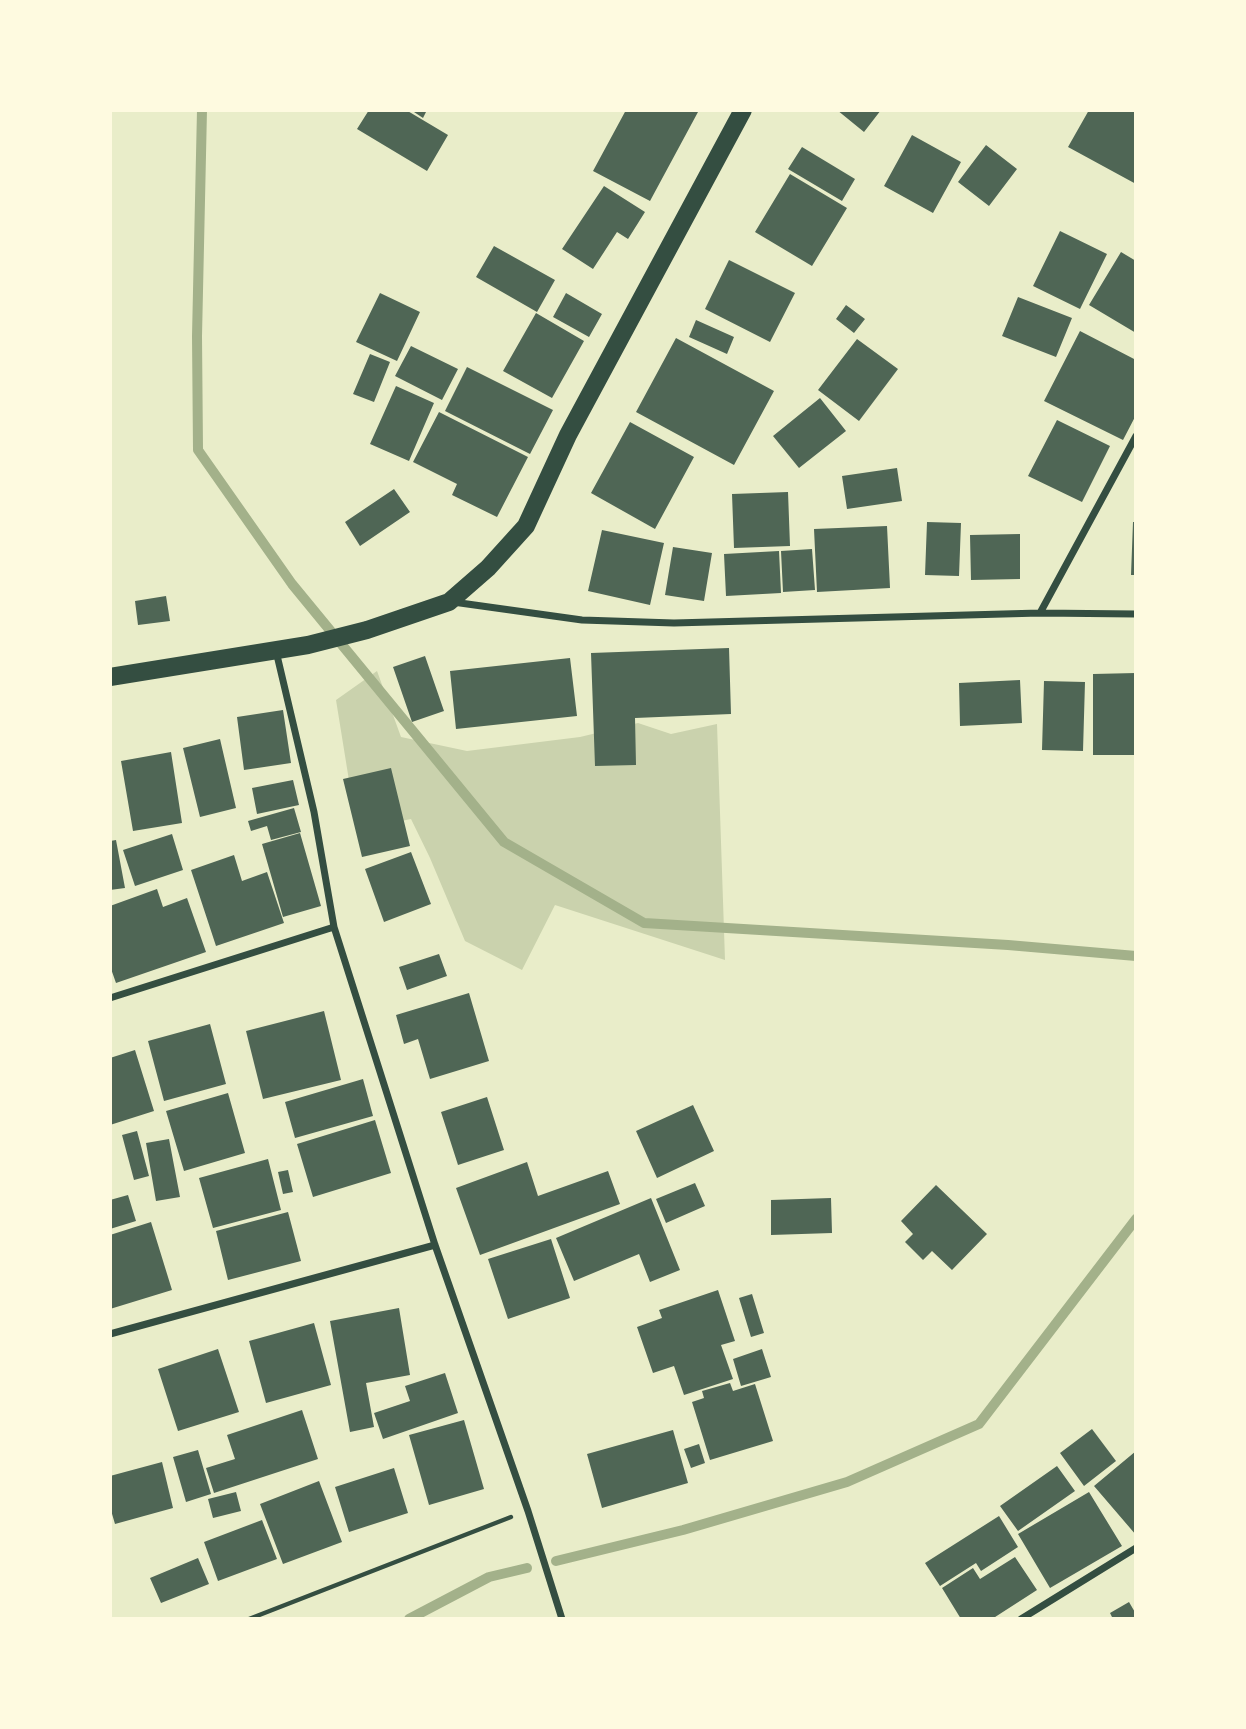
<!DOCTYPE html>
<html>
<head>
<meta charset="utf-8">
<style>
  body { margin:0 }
  #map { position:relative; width:1246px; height:1729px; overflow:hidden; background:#e9edc9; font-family:"Roboto Condensed",sans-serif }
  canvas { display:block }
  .frame { position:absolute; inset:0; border:112px solid #fefae0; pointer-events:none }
</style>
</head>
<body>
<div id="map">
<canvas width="1246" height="1729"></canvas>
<div class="frame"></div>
</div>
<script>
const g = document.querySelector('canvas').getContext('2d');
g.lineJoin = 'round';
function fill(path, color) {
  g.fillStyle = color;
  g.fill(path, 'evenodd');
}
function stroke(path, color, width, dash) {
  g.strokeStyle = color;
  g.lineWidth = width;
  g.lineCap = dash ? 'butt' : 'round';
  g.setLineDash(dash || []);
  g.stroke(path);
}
fill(new Path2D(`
  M377 671 401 737 467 751 580 737 638 723 671 734 717 724 725 960 555 905 522 970 465 941 430 858 411 819 357 830 336 700Z`), '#cad2ad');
stroke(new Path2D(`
  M202 110 197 336 198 450 292 584 504 842 644 923 1008 945 1136 956
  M556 1561 683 1530 847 1482 979 1424 1136 1219
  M409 1619 489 1577 527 1568`), '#a3b18a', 10);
fill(new Path2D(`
  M369 110H406L448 135 427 171 357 129Z
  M411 110H427L423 118Z
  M626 110H694L698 112 650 201 593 171Z
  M837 110H881L864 132Z
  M1089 110H1130L1136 113V184L1068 147Z
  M912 135 961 162 933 213 884 186Z
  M986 145 1017 169 989 206 958 182Z
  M802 147 855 179 842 201 788 169Z
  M790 174 847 208 812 266 755 232Z
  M604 186 645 212 628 239 617 232 593 269 562 249Z
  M1060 231 1107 254 1080 309 1033 286Z
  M494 246 555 280 537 312 476 277Z
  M1121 252 1136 261V333L1089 305Z
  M729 260 795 293 770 342 705 309Z
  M380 293 420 312 397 361 356 342Z
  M566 293 602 314 589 337 553 317Z
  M1018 297 1072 318 1056 357 1002 336Z
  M846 305 865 319 854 333 836 319Z
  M536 313 584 341 552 398 503 371Z
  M696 320 734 337 727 354 689 337Z
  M1080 331 1136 360V415L1123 440 1044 401Z
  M676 338 774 391 734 465 636 412Z
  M857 339 898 369 859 421 818 390Z
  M411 346 458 369 442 400 395 376Z
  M370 354 390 362 374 402 353 394Z
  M467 367 553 410 530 454 445 411Z
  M396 386 434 403 409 461 370 444Z
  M820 398 846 431 799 468 773 436Z
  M439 412 528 457 497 517 452 495 457 484 413 462Z
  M1057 420 1110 446 1082 502 1028 476Z
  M630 422 694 457 655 529 591 493Z
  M897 468 902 501 847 509 842 476Z
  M394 489 410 512 360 546 345 522Z
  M788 492 790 546 734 548 732 494Z
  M927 522 961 523 959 576 925 575Z
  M1133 522H1136V575H1131Z
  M887 526 890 588 817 592 814 529Z
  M602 530 664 543 650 605 588 591Z
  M1020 534V579L971 580 970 535Z
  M673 547 712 553 704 601 665 595Z
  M812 549 815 590 783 592 781 551Z
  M779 551 781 593 726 596 724 554Z
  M166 596 170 621 138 625 135 601Z
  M729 648 731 714 635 718 636 765 595 766 591 653Z
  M425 656 444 711 412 722 393 667Z
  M570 658 577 716 456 729 450 671Z
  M1136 673V755H1093V674Z
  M1020 680 1022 723 960 726 959 683Z
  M1044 681 1085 682 1083 751 1042 750Z
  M283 710 291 763 244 770 237 717Z
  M220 739 236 808 200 817 183 748Z
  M171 752 182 823 133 831 121 761Z
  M391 768 410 846 362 857 343 779Z
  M293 780 299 805 257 814 252 788Z
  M294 808 301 832 271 840 267 826 251 831 248 821Z
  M300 833 321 906 283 917 262 844Z
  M172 834 183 870 135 886 123 850Z
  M116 840 125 888 110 890V841Z
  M411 852 431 904 384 922 365 869Z
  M234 855 242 881 267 872 284 923 216 946 191 870Z
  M157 889 163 907 187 898 206 952 116 983 110 966V906Z
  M439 954 447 976 407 990 399 967Z
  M469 993 489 1061 430 1079 418 1039 404 1044 396 1015Z
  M324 1011 341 1080 263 1099 246 1031Z
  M210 1024 226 1084 164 1101 148 1041Z
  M135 1050 154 1111 110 1125V1058Z
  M363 1079 373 1116 295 1138 285 1102Z
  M228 1093 245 1153 184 1171 166 1111Z
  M487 1097 504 1150 458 1165 441 1112Z
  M693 1105 714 1151 657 1178 636 1131Z
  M375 1120 391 1173 313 1197 297 1144Z
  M137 1131 149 1176 134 1180 122 1135Z
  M169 1139 180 1197 156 1201 146 1143Z
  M268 1159 281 1210 213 1228 199 1178Z
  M527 1162 538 1196 608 1171 620 1204 480 1255 456 1188Z
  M288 1170 293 1192 283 1194 278 1172Z
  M695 1183 705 1206 666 1223 656 1199Z
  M936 1185 987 1234 952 1270 932 1251 923 1260 905 1242 913 1234 901 1221Z
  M128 1195 136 1221 110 1229V1200Z
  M651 1198 680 1270 650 1282 639 1254 574 1281 556 1238Z
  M831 1198 832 1233 771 1235V1200Z
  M288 1212 301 1261 228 1280 216 1231Z
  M151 1222 172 1290 110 1309V1235Z
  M551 1239 570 1298 508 1319 488 1259Z
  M718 1290 735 1341 721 1345 733 1379 684 1395 674 1366 653 1373 637 1327 662 1318 659 1310Z
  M752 1294 764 1333 751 1337 739 1298Z
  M399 1308 410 1375 366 1383 374 1427 350 1432 330 1321Z
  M314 1323 331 1385 266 1403 249 1341Z
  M218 1349 239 1412 178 1431 158 1369Z
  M762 1349 771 1377 741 1386 733 1359Z
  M445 1373 458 1413 383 1439 374 1413 410 1401 405 1386Z
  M730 1383 733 1391 755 1384 773 1441 710 1460 692 1402 704 1398 702 1391Z
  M302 1410 318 1459 214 1493 206 1468 235 1459 227 1435Z
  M464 1420 484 1489 429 1505 409 1435Z
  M1092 1429 1116 1461 1084 1486 1060 1453Z
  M673 1430 688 1483 602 1508 587 1454Z
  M699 1444 705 1463 691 1468 684 1449Z
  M198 1450 211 1494 186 1502 173 1457Z
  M1136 1451V1535L1094 1486Z
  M162 1462 173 1508 115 1524 110 1507V1476Z
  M1057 1466 1075 1491 1018 1531 1000 1506Z
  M394 1468 408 1513 349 1532 335 1487Z
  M319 1481 342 1542 283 1564 260 1504Z
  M236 1492 241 1511 213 1518 208 1499Z
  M1089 1492 1122 1546 1050 1588 1018 1534Z
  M999 1516 1018 1547 981 1571 976 1563 940 1586 925 1563Z
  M262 1520 277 1559 218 1581 204 1542Z
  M1015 1557 1037 1590 992 1619H961L942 1588 973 1568 980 1579Z
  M198 1558 209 1584 161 1603 150 1578Z
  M1129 1602 1136 1614V1619H1113L1110 1613Z`), '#4f6655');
stroke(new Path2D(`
  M249 1619 511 1517`), '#344e41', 4.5);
stroke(new Path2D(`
  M453 602 582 620 674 623 1040 613 1136 614
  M1040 613 1136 436
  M276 651 314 812 334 927 435 1245 528 1511 562 1619
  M110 998 334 927
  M110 1334 435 1245
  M1021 1619 1136 1548`), '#344e41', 7);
stroke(new Path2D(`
  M110 677 308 645 367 630 449 602 488 568 526 526 568 435 743 110`), '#344e41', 18);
</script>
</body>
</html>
